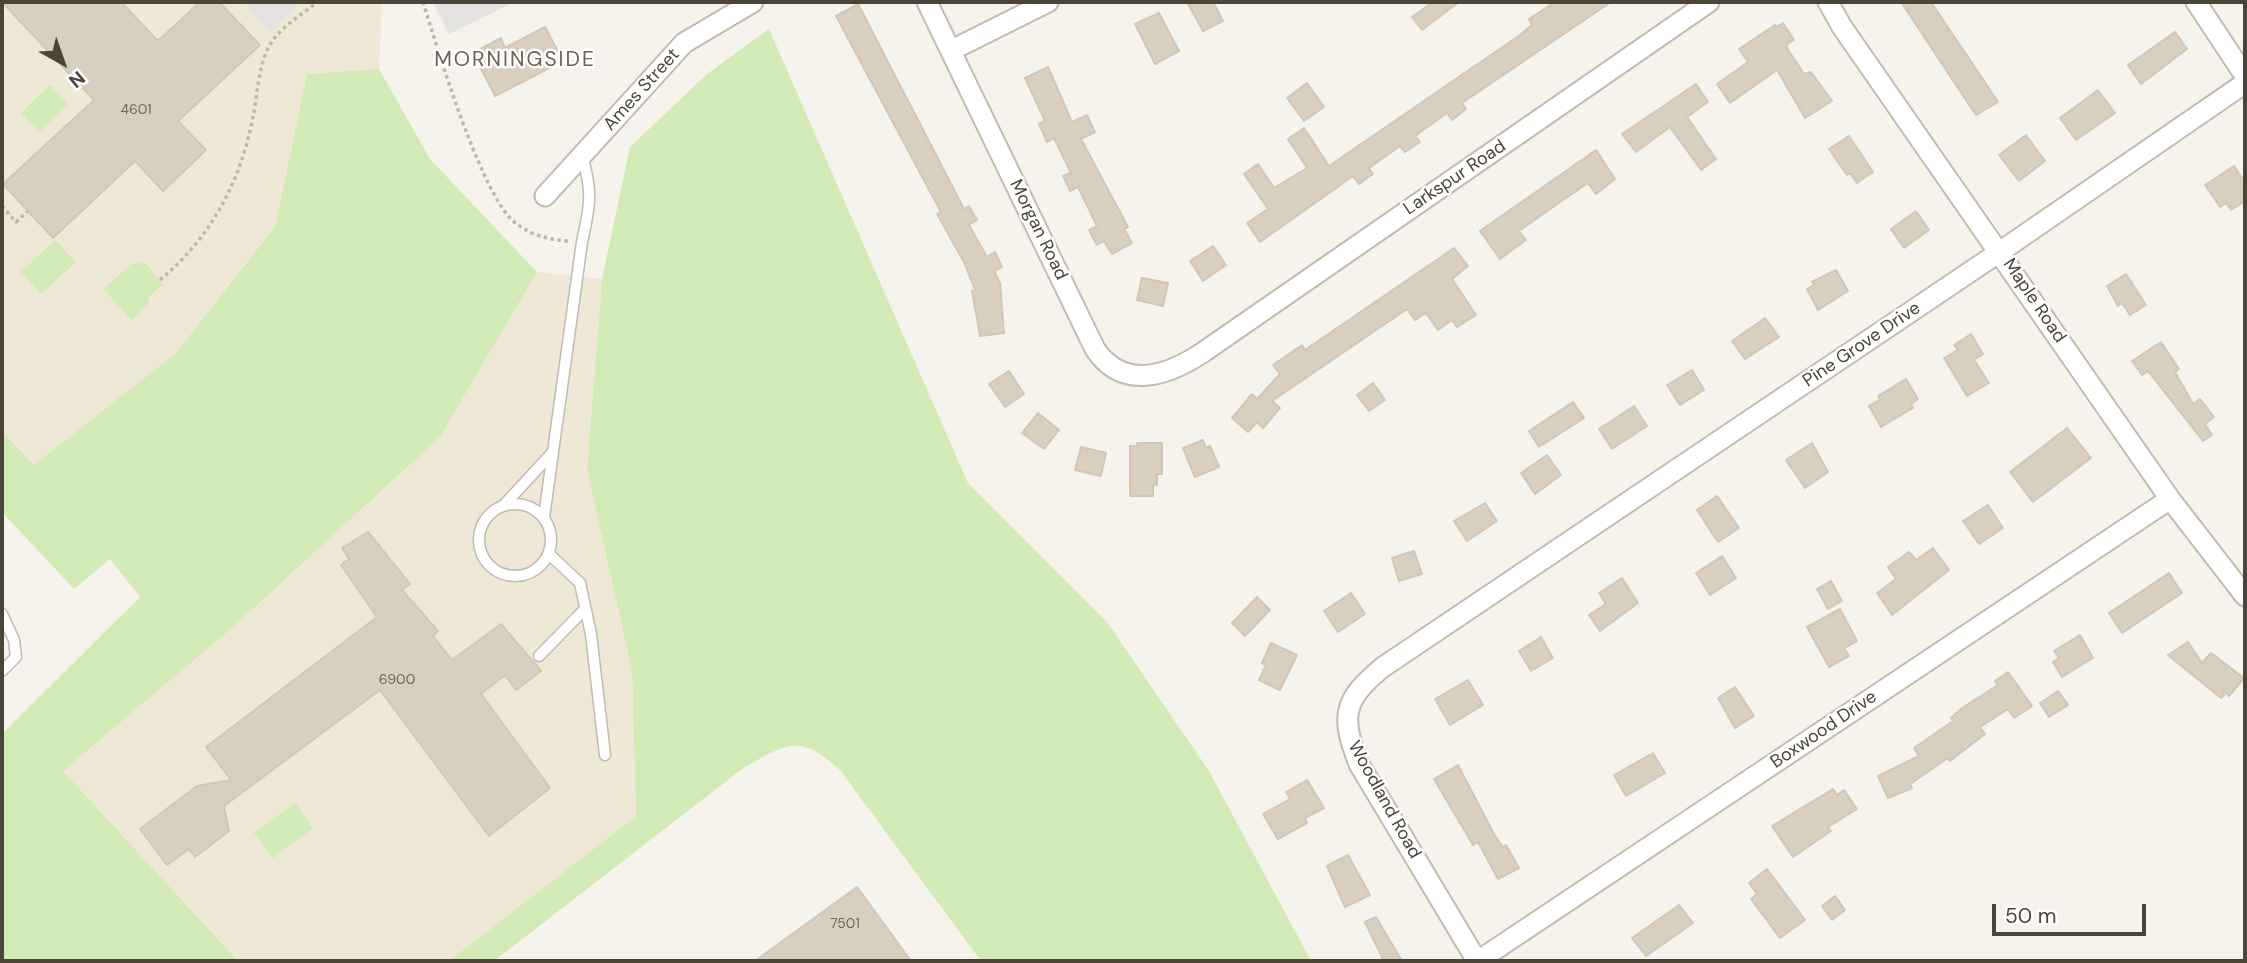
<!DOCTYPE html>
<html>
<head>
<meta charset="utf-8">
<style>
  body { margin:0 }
  #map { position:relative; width:2247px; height:963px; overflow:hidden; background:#f6f3ec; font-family:"DM Sans",sans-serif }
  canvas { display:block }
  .frame { position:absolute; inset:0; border:4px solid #4b4439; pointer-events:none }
  .north { position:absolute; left:28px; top:28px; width:70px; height:70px; -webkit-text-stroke:5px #fff; paint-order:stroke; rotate:140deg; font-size:19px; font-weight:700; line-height:28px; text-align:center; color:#4b4439 }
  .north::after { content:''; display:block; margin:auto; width:24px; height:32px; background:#4b4439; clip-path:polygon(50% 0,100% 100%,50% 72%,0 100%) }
  .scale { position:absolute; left:1992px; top:904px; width:154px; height:32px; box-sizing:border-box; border:4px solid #4b4439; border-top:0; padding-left:9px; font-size:21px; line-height:24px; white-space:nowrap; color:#4b4439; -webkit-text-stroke:5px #fff; paint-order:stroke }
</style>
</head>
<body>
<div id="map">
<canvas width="2247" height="963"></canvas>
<div class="frame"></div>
<div class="north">N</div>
<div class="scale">50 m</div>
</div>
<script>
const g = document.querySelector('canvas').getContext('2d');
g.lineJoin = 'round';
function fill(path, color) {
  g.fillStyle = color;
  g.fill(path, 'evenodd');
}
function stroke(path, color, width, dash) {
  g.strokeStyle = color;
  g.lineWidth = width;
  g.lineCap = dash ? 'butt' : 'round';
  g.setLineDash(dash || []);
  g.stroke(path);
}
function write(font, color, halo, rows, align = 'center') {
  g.font = font + ' "DM Sans",sans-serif';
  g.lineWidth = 5;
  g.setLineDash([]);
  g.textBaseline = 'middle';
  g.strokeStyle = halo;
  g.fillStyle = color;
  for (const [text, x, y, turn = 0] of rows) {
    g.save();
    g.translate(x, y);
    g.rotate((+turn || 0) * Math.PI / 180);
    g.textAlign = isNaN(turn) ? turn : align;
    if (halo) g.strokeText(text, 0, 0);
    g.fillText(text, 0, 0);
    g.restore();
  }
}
fill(new Path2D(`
  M2 2H382L379 69 307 74 275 225 176 353 33 466 2 432Z
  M537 272 602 279 587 470 632 671 636 816 449 961H238L63 771 232 628 440 437Z`), '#efe8d6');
fill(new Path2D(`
  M769 29 968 483 1107 622 1209 771 1311 961H981L840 770C799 733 787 743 742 769L494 961H449L636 816 632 671 587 470 602 279 630 147 707 74Z
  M379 69 430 159 537 272 440 437 232 628 63 771 238 961H2V734L140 597 110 559 74 589 2 512V432L34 465 176 353 275 226 307 74Z
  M50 85 68 103 39 132 21 113Z
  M55 240 76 262 41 294 21 272Z
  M145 263 163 284 147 299 150 304 131 320 104 289 131 264Z
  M295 803 313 828 273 858 254 833Z`), '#d2eab5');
fill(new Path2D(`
  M242 2H302L270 32Z
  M433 2H514L449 34Z`), '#e5e3e0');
const building = new Path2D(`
  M2 2H121L158 41 200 2H219L260 45 178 121 206 150 163 191 135 161 53 238 3 184 94 100Z
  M1187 2H1213L1223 21 1203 31Z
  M1433 2H1459L1422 30 1412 17Z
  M1555 2H1611L1462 103 1466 109 1452 120 1447 113 1415 136 1420 142 1405 152 1400 146 1369 168 1373 174 1359 184 1353 176 1260 242 1247 223 1268 209 1244 174 1258 164 1274 188 1307 168 1288 139 1304 128 1329 166 1520 35 1532 25 1529 19Z
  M1901 2H1931L1998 102 1976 115Z
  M858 4 964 209 969 206 977 220 970 224V227L987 257 995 252 1002 267 994 271 1000 283 1004 333 980 336 972 291 975 290 964 262 937 214 941 212 836 16Z
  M1159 13 1179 51 1155 64 1135 24Z
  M1783 23 1794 40 1787 44V48L1804 74 1811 72 1832 101 1805 118 1777 70 1730 103 1717 84 1748 62 1739 49 1775 25 1776 27Z
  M545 27 563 61 495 96 473 53 501 38 505 48Z
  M2175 32 2187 49 2141 84 2128 65Z
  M1048 67 1072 122 1087 115 1095 132 1081 139 1128 227 1124 229 1132 243 1112 254 1104 241 1097 245 1089 230 1097 226 1078 187 1070 191 1063 176 1071 173 1054 138 1047 142 1039 124 1045 121 1025 78Z
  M1307 83 1324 107 1304 121 1287 98Z
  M1696 84 1708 102 1687 117 1716 159 1701 170 1670 127 1636 152 1622 134Z
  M2098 90 2115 113 2076 140 2060 118Z
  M2026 135 2045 161 2019 181 1999 155Z
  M1849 136 1873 172 1857 183 1850 173 1847 175 1829 149Z
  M1596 150 1615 179 1596 194 1588 183 1563 200 1519 231 1526 240 1500 259 1480 231Z
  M2234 166 2245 183V201L2231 210 2226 203 2220 207 2205 185Z
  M1916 211 1929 230 1904 248 1891 229Z
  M1213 246 1226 265 1203 281 1190 261Z
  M1454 248 1468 266 1452 279 1476 315 1457 327 1452 320 1438 330 1426 313 1415 320 1407 309 1272 401 1280 408 1263 428 1257 422 1248 432 1232 418 1252 394 1257 399 1280 374 1273 365 1302 345 1305 350Z
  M1836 270 1848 291 1818 310 1807 289 1814 285 1812 282Z
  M2126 274 2146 305 2130 315 2122 303 2118 306 2107 286Z
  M1142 278 1168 283 1163 306 1137 300Z
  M1765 318 1779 337 1745 359 1732 341Z
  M1971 334 1983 354 1974 360 1989 383 1967 396 1944 358 1958 350 1954 345Z
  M2161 342 2179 369 2175 372 2193 404 2200 399 2214 417 2205 424 2212 435 2203 441 2148 371 2142 375 2132 361Z
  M1692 370 1704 390 1680 405 1667 385Z
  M1009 371 1024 394 1005 407 989 384Z
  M1906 379 1918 399 1911 404 1913 408 1881 427 1869 406 1880 400 1878 396Z
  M1373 383 1385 400 1369 411 1357 395Z
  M1573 402 1584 418 1539 447 1529 431Z
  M1634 406 1647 426 1612 449 1599 429Z
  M1038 413 1059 430 1044 449 1022 433Z
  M2067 428 2091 458 2033 502 2010 472Z
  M1203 440 1206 448 1210 446 1219 467 1195 477 1183 448Z
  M1137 443H1162V474H1157V485L1153 484V496H1130V446H1138Z
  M1812 443 1828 472 1805 488 1786 460Z
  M1081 447 1106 453 1101 476 1075 470Z
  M1547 455 1561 475 1535 494 1521 473Z
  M1717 496 1739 528 1718 542 1697 510Z
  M1485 503 1497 521 1467 541 1454 521Z
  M1988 505 2003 528 1979 544 1963 521Z
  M368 532 410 584 402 590 438 631 433 636 452 660 501 624 541 671 516 690 505 675 481 694 550 788 489 836 380 690 224 806 229 831 195 857 189 849 167 865 140 829 197 786 231 780 206 747 377 617 341 565 349 559 342 548Z
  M1933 548 1949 570 1892 615 1877 593 1896 579 1888 567 1909 552 1916 560Z
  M1414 551 1422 574 1399 581 1392 558Z
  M1722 556 1736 578 1710 595 1696 573Z
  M2169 573 2182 593 2122 633 2109 613Z
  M1622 578 1638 603 1600 631 1589 615 1606 604 1599 593Z
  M1831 581 1842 601 1828 609 1817 589Z
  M1351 593 1365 614 1338 632 1324 611Z
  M1257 597 1270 610 1245 636 1232 623Z
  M1840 609 1857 641 1844 648 1849 656 1829 667 1807 627Z
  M2080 635 2093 658 2062 677 2053 662 2059 658 2054 651Z
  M1541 637 1553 658 1531 671 1519 651Z
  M2188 642 2202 663 2211 653 2244 678 2229 696 2222 690 2224 695 2221 698 2168 655Z
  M1271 643 1297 655 1280 690 1259 680 1266 665 1262 663Z
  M2008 672 2032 706 2014 718 2008 709 1980 727 1985 734 1950 761 1948 758 1910 784 1912 788 1888 798 1878 776 1919 756 1914 748 1953 721 1951 718 1962 708 1998 685 1995 681Z
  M1468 680 1483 705 1450 725 1435 699Z
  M1735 687 1754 716 1735 728 1718 698Z
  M2058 691 2068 705 2049 717 2040 703Z
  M1653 753 1665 773 1626 796 1614 775Z
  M1458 765 1495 836 1503 847 1506 845 1519 868 1498 879 1478 842 1473 845 1434 779Z
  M1307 780 1324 808 1305 818 1307 823 1278 839 1263 814 1290 799 1286 792Z
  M1833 789 1837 795 1844 790 1857 809 1828 827 1831 831 1793 857 1772 826Z
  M1348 855 1370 895 1345 907 1327 866Z
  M1767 869 1805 920 1780 938 1751 899 1757 894 1749 883Z
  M857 887 911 961H755Z
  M1835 896 1845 910 1832 920 1822 906Z
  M1679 905 1693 923 1646 956 1632 938Z
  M1376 917 1402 961H1384L1365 922Z`);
fill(building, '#d8cfc1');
stroke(building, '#d3c7b4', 2);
const service = new Path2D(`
  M479 540a36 36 0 1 1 72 0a36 36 0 1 1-72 0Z
  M504 505 553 452
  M544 517 582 242C590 207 593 191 582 156
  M549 554 580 583 591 634 605 755
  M2 614 14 640 16 657 2 671
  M539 656 585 609`);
const minor = new Path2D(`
  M927 2 1095 349C1123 391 1167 376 1202 353L1709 2
  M1828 2 1842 27 2170 499 2245 596
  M2196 2 2245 76
  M952 50 1048 2
  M545 196 684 43 753 2
  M1477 961 1359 764C1340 716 1343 700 1383 667L2001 251 2245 83
  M1478 961 2170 499`);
stroke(service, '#c2bbae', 13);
stroke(minor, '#c2bbae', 23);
stroke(new Path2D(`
  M423 2C438 51 478 183 510 218 526 234 548 240 569 241
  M2 206 16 222 28 211
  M160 280C211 237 240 183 253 117 258 93 258 61 273 40 284 25 303 14 317 2`), '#c4b79f', 3.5, [3.5, 3.5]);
stroke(service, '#fff', 10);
stroke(minor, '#fff', 19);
write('14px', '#6e675b', null, [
  ["4601",136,110],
  ["6900",397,680],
  ["7501",845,924]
]);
write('18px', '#4b4439', '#fff', [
  ["Ames Street",642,90,-48],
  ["Larkspur Road",1455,178,-34],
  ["Morgan Road",1038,230,64],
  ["Maple Road",2034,301,56],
  ["Pine Grove Drive",1862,345,-34],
  ["Boxwood Drive",1824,730,-34],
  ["Woodland Road",1384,800,61]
]);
g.letterSpacing = '2px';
write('21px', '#6e6250', '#fff', [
  ["MORNINGSIDE",515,60]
]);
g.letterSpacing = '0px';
</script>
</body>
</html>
